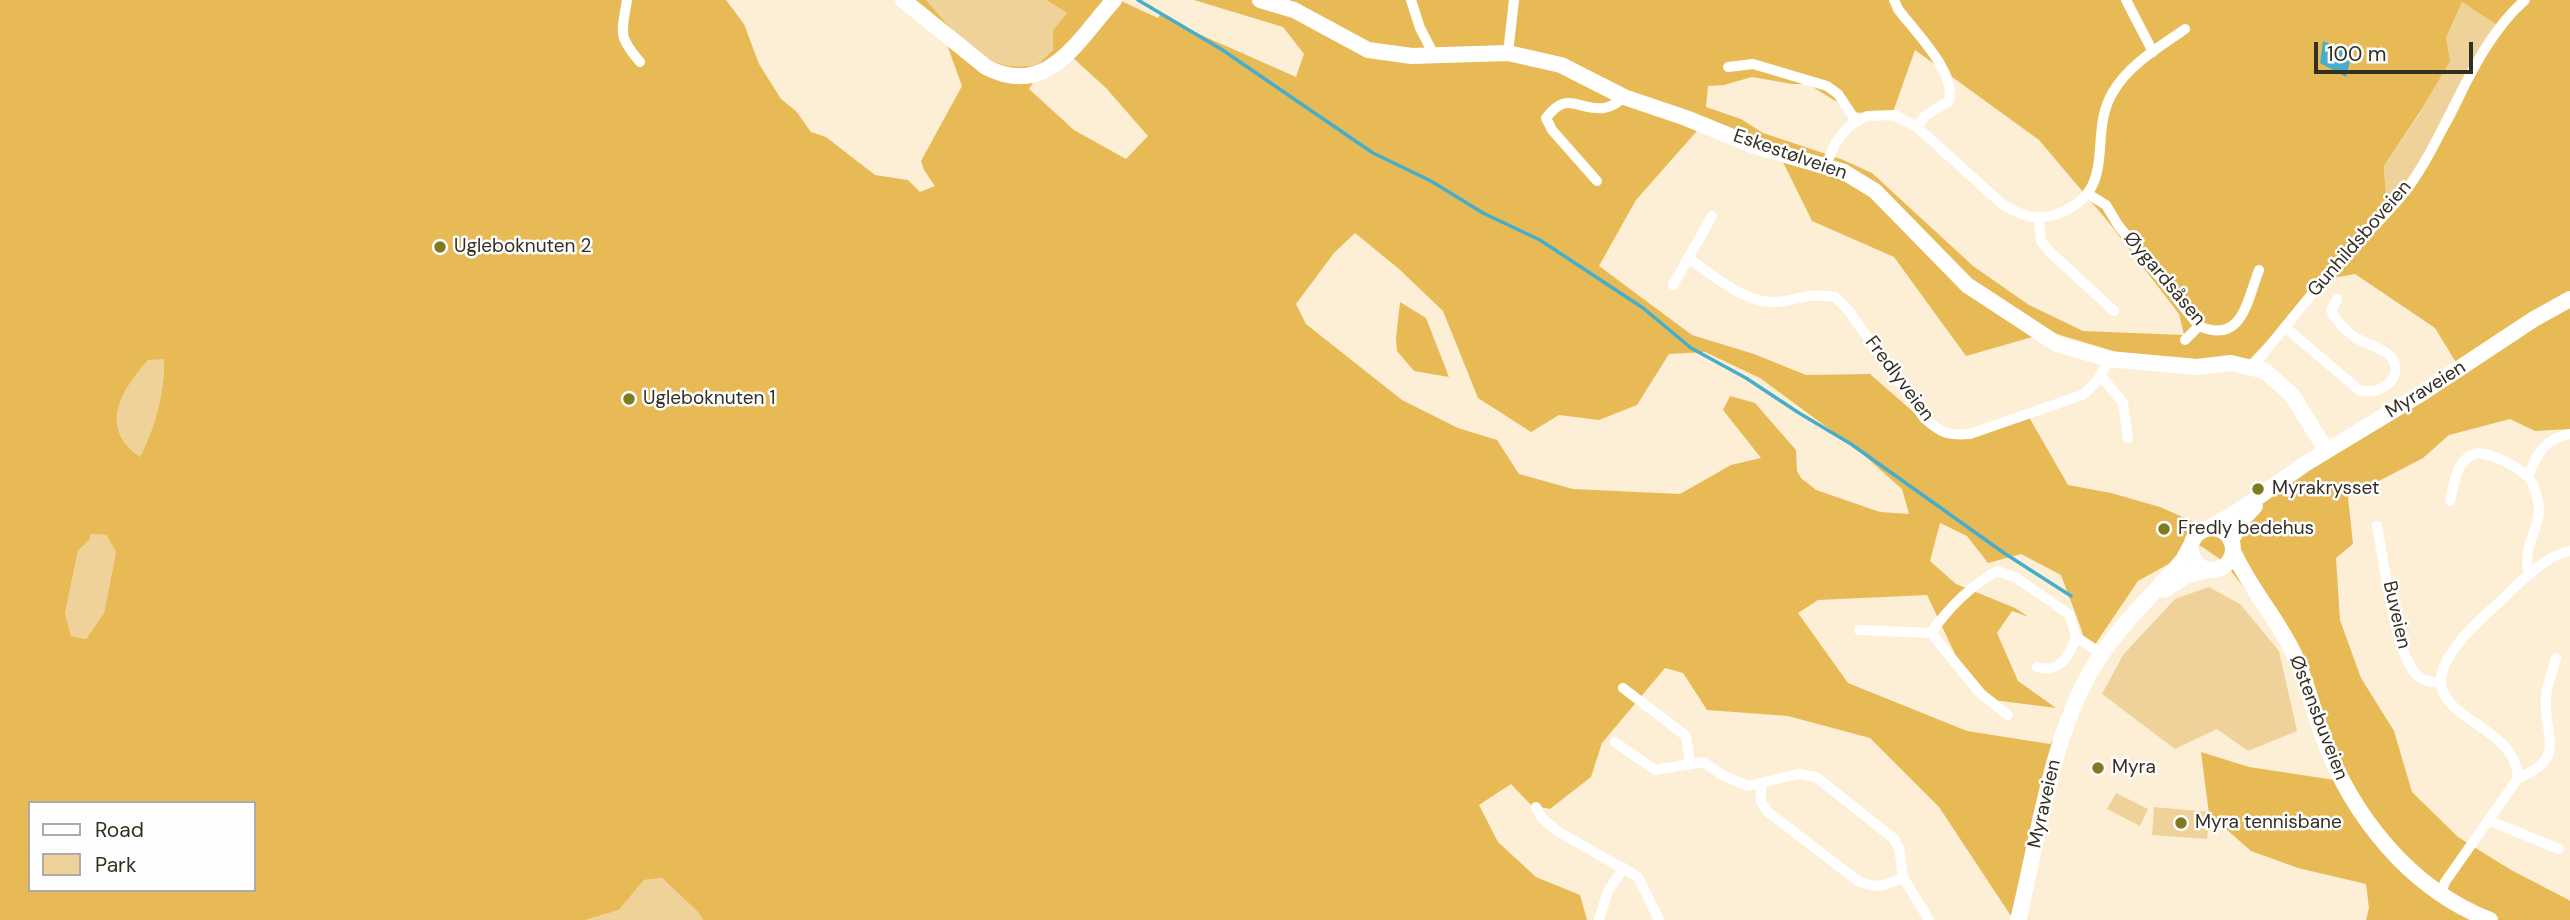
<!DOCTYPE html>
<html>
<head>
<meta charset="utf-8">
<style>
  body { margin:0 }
  #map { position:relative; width:2570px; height:920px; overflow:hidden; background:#fdefd5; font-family:"DM Sans",sans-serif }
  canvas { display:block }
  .legend { position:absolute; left:28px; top:801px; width:228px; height:91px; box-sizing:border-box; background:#fefefe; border:2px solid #aeaba6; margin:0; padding:9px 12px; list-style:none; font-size:21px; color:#352f22 }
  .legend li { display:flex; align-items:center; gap:14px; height:35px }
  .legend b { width:35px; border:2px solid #aeaba6 }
  .scale { position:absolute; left:2314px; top:42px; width:159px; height:32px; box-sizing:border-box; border:4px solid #352f22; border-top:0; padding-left:9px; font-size:21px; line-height:24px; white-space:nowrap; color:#352f22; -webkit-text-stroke:5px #fefefe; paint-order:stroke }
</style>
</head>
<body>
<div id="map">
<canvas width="2570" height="920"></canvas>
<ul class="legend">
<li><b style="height:9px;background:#fff"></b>Road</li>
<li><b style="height:19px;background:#eed29a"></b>Park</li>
</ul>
<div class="scale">100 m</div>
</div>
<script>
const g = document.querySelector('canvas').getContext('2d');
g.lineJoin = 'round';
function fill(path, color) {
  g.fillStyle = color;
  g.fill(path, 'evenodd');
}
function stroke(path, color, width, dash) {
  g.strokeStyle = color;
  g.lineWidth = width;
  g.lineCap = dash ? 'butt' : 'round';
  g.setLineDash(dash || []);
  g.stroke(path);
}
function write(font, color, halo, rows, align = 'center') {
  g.font = font + ' "DM Sans",sans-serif';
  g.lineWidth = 5;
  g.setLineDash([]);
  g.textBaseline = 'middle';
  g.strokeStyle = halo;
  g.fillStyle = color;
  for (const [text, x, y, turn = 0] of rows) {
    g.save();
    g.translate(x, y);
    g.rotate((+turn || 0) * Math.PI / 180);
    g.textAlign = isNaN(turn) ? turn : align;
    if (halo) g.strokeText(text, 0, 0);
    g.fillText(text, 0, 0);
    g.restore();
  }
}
fill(new Path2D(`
  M926 0H1046L1067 13 1053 30V50C1048 54 1042 62 1037 65 1036 65 1027 66 1026 66 982 71 952 29 926 0Z
  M2462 2 2499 27 2469 82 2458 110 2403 196 2386 197 2384 166 2419 115 2446 38Z
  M148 359H164C165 392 155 428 140 457 98 425 121 391 148 359Z
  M89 534 108 535 116 552 104 613 86 639 71 636 65 615 78 551 90 539Z
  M2209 587 2240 604 2279 651 2297 731 2248 751 2217 729 2175 749 2102 694 2123 655 2175 599Z
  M2116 793 2148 809 2140 826 2107 809Z
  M2154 807 2210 812 2207 839 2152 835Z
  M662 878 699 913 703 920H587L619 910 644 880Z`), '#eed29a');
fill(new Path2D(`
  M0 0H726L744 24 759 64 781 99 796 111 811 132 826 137 875 175 908 180 920 192 935 186 924 170 921 161 962 86 941 28 908 0H926C952 29 982 71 1026 66 1027 66 1036 65 1036 65 1042 62 1048 54 1053 50V30L1067 13 1046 0H1119L1158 18 1161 13 1183 27 1296 77 1304 54 1283 27 1194 0H2570V429L2535 431 2510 419 2449 435 2423 458 2348 497 2353 544 2336 558 2340 620 2361 678 2394 731 2412 792 2458 837 2511 870 2567 899 2570 901V920H2366L2369 908 2366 884 2298 868 2251 851 2209 814 2201 752 2249 767 2335 780 2320 737 2275 628 2224 562 2201 546 2138 581 2094 646 2079 637 2083 634 2061 575 2021 554 1988 563 1967 536 1940 523 1930 561 1956 584 2015 608 2029 617 2012 611 1997 633 2018 681 2056 708 1993 700 1956 656 1927 595 1818 600 1798 613 1848 683 1967 731 2050 744 2058 734 2013 919 1939 807 1870 738 1788 716 1707 710 1683 673 1665 668 1602 743 1591 777 1550 809 1531 805 1511 784 1479 805 1498 842 1536 877 1580 895 1587 920H703L699 913 662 878 644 880 619 910 586 920H0ZM2462 2 2498 26C2484 54 2472 81 2459 109 2444 139 2422 167 2403 195L2386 197 2384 166 2418 115 2450 61 2446 38ZM1915 50 2039 140 2110 224 2179 314 2184 335 2083 331 2029 305 1973 266 1872 173 1841 159 1763 133 1741 119 1706 107 1708 86 1724 85 1752 77 1792 84H1808L1853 112 1892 115ZM1072 57 1106 88 1148 136 1126 159 1074 130 1029 89 1040 72ZM1704 123 1779 154 1812 221 1894 257 1966 356 2050 332 2120 353 2245 364 2327 279 2355 274 2435 328 2457 364 2217 532 2160 507 2111 493 2068 485 2026 412 1957 433 1918 416 1870 374 1806 375 1754 354 1692 335 1599 266 1636 200ZM1355 233 1399 269 1443 311 1478 398 1531 432 1559 415 1599 420 1637 405 1669 354 1705 352 1760 378 1859 451 1902 489 1909 514 1880 512 1816 490 1801 478 1797 471 1796 450 1755 403 1730 396 1723 410 1761 458 1731 465 1680 494 1573 489 1519 474 1497 440 1458 428 1402 400 1306 324 1296 304 1334 253ZM164 359C165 392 155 428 140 457 98 426 121 391 148 360ZM90 534 107 535 116 552 104 613 86 639 71 636 65 614 78 551 90 539ZM30 803H254V890H30Z
  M1400 302 1426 318 1449 377 1414 371 1397 351 1396 338Z`), '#e8ba56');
fill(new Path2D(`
  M2323 41 2352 53 2346 77 2320 63Z`), '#46aeca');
stroke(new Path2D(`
  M1138 0 1221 49 1373 153 1431 181 1483 213 1540 240 1643 308 1691 348 1746 378 1799 413 1851 444 2004 553 2071 596`), '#46aeca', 3.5);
stroke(new Path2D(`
  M627 0C622 33 617 35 640 62
  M1411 0 1420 28 1434 55
  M1894 0 1898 9C1914 31 1957 72 1949 101L1925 116 1917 127
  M2126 0 2153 52
  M1508 53 1514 0
  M1728 67 1753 64 1827 86 1838 94 1856 121
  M1825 167 1836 142 1849 126 1867 116 1894 115 1917 127 2002 204C2023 217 2039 222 2062 212 2119 188 2087 134 2113 92 2129 64 2160 47 2185 29
  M1597 181 1552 130 1546 118C1568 89 1577 111 1604 108 1612 107 1618 102 1624 97
  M2088 194 2106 205 2118 225 2199 326C2242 345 2247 301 2259 270
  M2039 219 2041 241 2049 251 2114 311
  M1689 259C1714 275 1744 304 1776 302 1800 300 1807 292 1835 297L1849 311 1924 418C1941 433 1947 436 1970 434L2082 395C2096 385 2102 374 2109 359
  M1673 285 1712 216
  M2286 328 2359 390C2369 392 2376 392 2385 386 2390 383 2394 379 2395 373 2400 350 2366 346 2353 336 2344 329 2335 320 2331 310L2337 299
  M2185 340 2199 326
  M2252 367C2280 334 2306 300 2334 268 2357 241 2385 218 2407 189 2449 132 2472 46 2525 0
  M2101 376 2123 403 2128 438
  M2528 477C2536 454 2545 439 2570 434
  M2450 501C2454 486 2456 460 2474 454 2486 450 2519 467 2528 477 2531 480 2534 487 2535 491 2547 521 2528 533 2527 559 2526 564 2529 571 2530 575
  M2377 526C2384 561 2394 650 2416 674 2423 681 2431 682 2441 683
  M1859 630 1931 633
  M2037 667C2060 674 2069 656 2076 637
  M1623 688 1686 736 1690 762
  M2008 715 1980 693 1931 633C1949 607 1969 587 1997 571L2015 577 2070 615 2076 637 2102 654
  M1615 742 1655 770 1703 762 1724 776 1748 786 1798 774 1816 777 1893 838 1899 848 1903 877C1885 886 1877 889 1858 881L1768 812 1761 802V784
  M2518 778C2570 757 2542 736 2546 696 2547 684 2553 670 2556 658
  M1536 807 1542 818 1557 831 1638 877 1659 920
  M2488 820 2559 849
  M1903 877 1929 920
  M2441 893 2445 882 2518 778C2515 706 2364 722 2493 608 2515 588 2541 557 2570 551
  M1599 920 1608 891 1624 868`), '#fff', 10);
stroke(new Path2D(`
  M903 0 986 67C1048 100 1079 38 1114 0
  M1260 0 1294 10 1368 50 1412 56 1508 53 1561 65 1624 97 1686 118 1752 145 1844 172 1875 191 1967 285 2057 344 2109 359 2197 367 2231 363 2265 371 2292 395 2326 450
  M2209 528 2237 512 2305 464 2419 395 2534 319 2570 299
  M2191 549a21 21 0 1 1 42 0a21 21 0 1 1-42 0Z
  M2231 541 2242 520 2255 506
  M2233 551C2249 588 2278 619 2295 656 2307 682 2313 710 2323 737 2352 816 2410 889 2490 920
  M2164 590 2187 575 2210 570
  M2018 920C2038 840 2050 742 2091 671 2115 629 2152 596 2183 560L2191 545`), '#fff', 16);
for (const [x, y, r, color] of [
  [440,247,7,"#7f7b21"],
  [629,399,7,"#7f7b21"],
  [2258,489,7,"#7f7b21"],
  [2164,529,7,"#7f7b21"],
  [2098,768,7,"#7f7b21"],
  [2181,823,7,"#7f7b21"]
]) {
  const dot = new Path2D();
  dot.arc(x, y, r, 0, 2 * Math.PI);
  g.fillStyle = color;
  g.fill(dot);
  stroke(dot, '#fefefe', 2.5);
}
write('19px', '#352f22', '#fefefe', [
  ["Eskestølveien",1790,155,19],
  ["Gunhildsboveien",2360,239,-49],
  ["Øygardsåsen",2164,279,50],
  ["Fredlyveien",1899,379,53],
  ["Myraveien",2426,390,-32],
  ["Buveien",2396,615,77],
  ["Østensbuveien",2318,718,69],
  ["Myraveien",2045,804,-77]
]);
write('19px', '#352f22', '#fefefe', [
  ["Ugleboknuten 2",454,247],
  ["Ugleboknuten 1",643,399],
  ["Myrakrysset",2272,489],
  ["Fredly bedehus",2178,529],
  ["Myra",2112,768],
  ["Myra tennisbane",2195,823]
], 'left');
</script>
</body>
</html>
